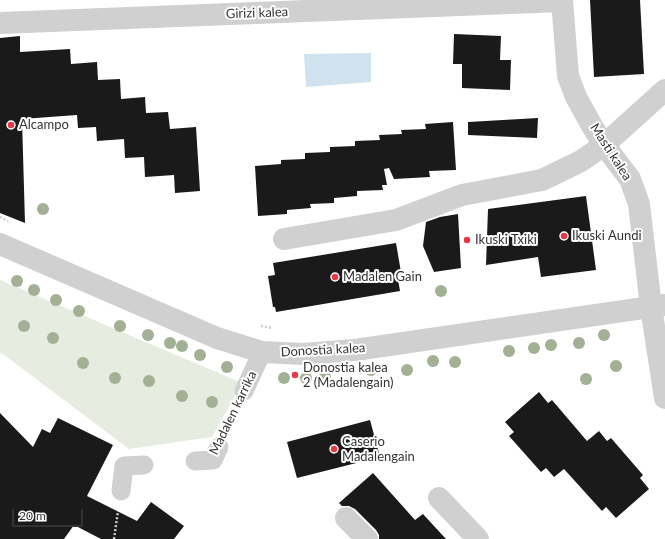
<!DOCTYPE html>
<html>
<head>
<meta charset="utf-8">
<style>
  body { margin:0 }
  #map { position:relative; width:665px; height:539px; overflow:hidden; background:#fff; font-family:Lato,sans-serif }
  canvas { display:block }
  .scale { position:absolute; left:12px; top:509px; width:71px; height:18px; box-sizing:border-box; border:2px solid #333; border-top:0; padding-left:5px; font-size:12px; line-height:14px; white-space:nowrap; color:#333; -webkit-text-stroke:3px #fff; paint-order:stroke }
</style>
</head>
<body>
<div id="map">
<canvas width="665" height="539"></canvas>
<div class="scale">20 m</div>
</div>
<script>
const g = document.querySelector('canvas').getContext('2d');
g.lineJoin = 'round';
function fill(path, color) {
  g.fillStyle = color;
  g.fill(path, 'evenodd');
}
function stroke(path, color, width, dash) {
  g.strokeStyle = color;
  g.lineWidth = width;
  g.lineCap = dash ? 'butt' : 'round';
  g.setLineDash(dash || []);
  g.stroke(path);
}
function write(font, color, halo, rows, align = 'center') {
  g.font = font + ' Lato,sans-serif';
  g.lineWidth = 4;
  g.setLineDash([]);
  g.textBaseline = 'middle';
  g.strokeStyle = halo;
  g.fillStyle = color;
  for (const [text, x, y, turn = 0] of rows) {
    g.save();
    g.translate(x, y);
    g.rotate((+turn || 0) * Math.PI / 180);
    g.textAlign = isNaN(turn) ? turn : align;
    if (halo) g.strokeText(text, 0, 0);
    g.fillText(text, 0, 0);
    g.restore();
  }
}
fill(new Path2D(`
  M0 280 242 383 212 437 129 449 3 354 0 353Z`), '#e6ecdf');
fill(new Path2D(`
  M371 53V82L306 87 304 54Z`), '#cfe2ee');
fill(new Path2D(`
  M590 0H640L644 74 594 77Z
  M454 34 501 36 500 60H511L510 90 462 88V64H453Z
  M20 36V52L70 49 71 64 97 62 98 80 120 79 121 99 145 97 146 113 168 112 170 129 196 127 200 191 175 193 174 175 145 177 144 157 125 158 124 139 97 141 96 127 78 128 77 115 22 119 25 223 0 213V38Z
  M538 118 537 138 468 135V122Z
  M453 122 456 170 429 171 430 177 394 179 389 168 384 169 387 185H382L383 190 357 191V196L334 198V203L310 204 311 208 287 210V214L258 216 255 166 281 164V160L305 159V153L330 152V147L355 146V141L380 140 379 135 402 134 401 130 426 129 425 124Z
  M586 196 596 270 541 277 538 257 486 265 488 209Z
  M458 214 461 268 434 272 423 246 426 222 440 217Z
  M396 243 402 278 398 279 400 291 276 312 275 307H273L268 276 275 275 273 263Z
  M539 392 548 403 552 400 587 441 599 431 607 441 611 438 643 475 640 478 649 489 616 518 606 507 602 511 564 469 554 477 546 468 541 472 509 436 514 432 505 422Z
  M0 413 33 447 42 429 50 433 58 418 113 445 87 496 137 521 151 502 184 526 174 539H101L74 525 64 539H0Z
  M370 420 380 457 297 478 287 442Z
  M373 473 415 520 423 514 446 539H379V535L376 530 355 509 349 506H342L339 503Z`), '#1a1a1a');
stroke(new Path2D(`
  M0 217 8 221
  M261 326 272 328
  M227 429 236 410
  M114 539 118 511`), '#cdcdcd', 2.5, [2, 2]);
stroke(new Path2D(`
  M244 391 262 352
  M195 461 213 460 219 447
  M121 491 124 466 144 465`), '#d0d0d0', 19);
stroke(new Path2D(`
  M562 0 568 76 576 97 592 126 604 145 630 179 639 204 651 307 665 398
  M0 23 562 1
  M284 239 396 220 462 195 542 180 581 161 604 145 665 90
  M439 498 478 539
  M346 518 367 539`), '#d0d0d0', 22);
stroke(new Path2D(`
  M0 244 217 338 262 352 303 354 355 350 665 305`), '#d0d0d0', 22);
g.fillStyle = '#a2b095';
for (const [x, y] of [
  [43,209],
  [17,281],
  [34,290],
  [441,291],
  [56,300],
  [79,311],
  [24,326],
  [120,326],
  [148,335],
  [604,335],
  [53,338],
  [170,343],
  [579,343],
  [551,345],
  [182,346],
  [534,348],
  [509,351],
  [200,355],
  [433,361],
  [455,362],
  [83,363],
  [616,366],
  [227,367],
  [371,370],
  [407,370],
  [325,377],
  [115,378],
  [284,378],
  [306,378],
  [586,379],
  [149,381],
  [182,396],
  [212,402]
]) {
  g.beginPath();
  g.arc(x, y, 6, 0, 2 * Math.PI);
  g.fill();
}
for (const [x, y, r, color] of [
  [11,125,4,"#e63946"],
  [564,236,4,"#e63946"],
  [467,240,4,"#e63946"],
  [335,277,4,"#e63946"],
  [295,375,4,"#e63946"],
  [334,449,4,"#e63946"]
]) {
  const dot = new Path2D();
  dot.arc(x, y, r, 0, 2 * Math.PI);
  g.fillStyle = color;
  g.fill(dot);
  stroke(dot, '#fff', 1.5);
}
write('13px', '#333', '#fff', [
  ["Girizi kalea",257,13,-2],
  ["Masti kalea",611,152,57],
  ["Donostia kalea",323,350,-3],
  ["Madalen karrika",233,413,-64]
]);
write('13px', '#333', '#fff', [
  ["Alcampo",19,125],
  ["Ikuski Aundi",572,236],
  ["Ikuski Txiki",475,240],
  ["Madalen Gain",343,277],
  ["Donostia kalea",303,368],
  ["2 (Madalengain)",303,383],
  ["Caserio",342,442],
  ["Madalengain",342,457]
], 'left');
</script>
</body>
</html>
